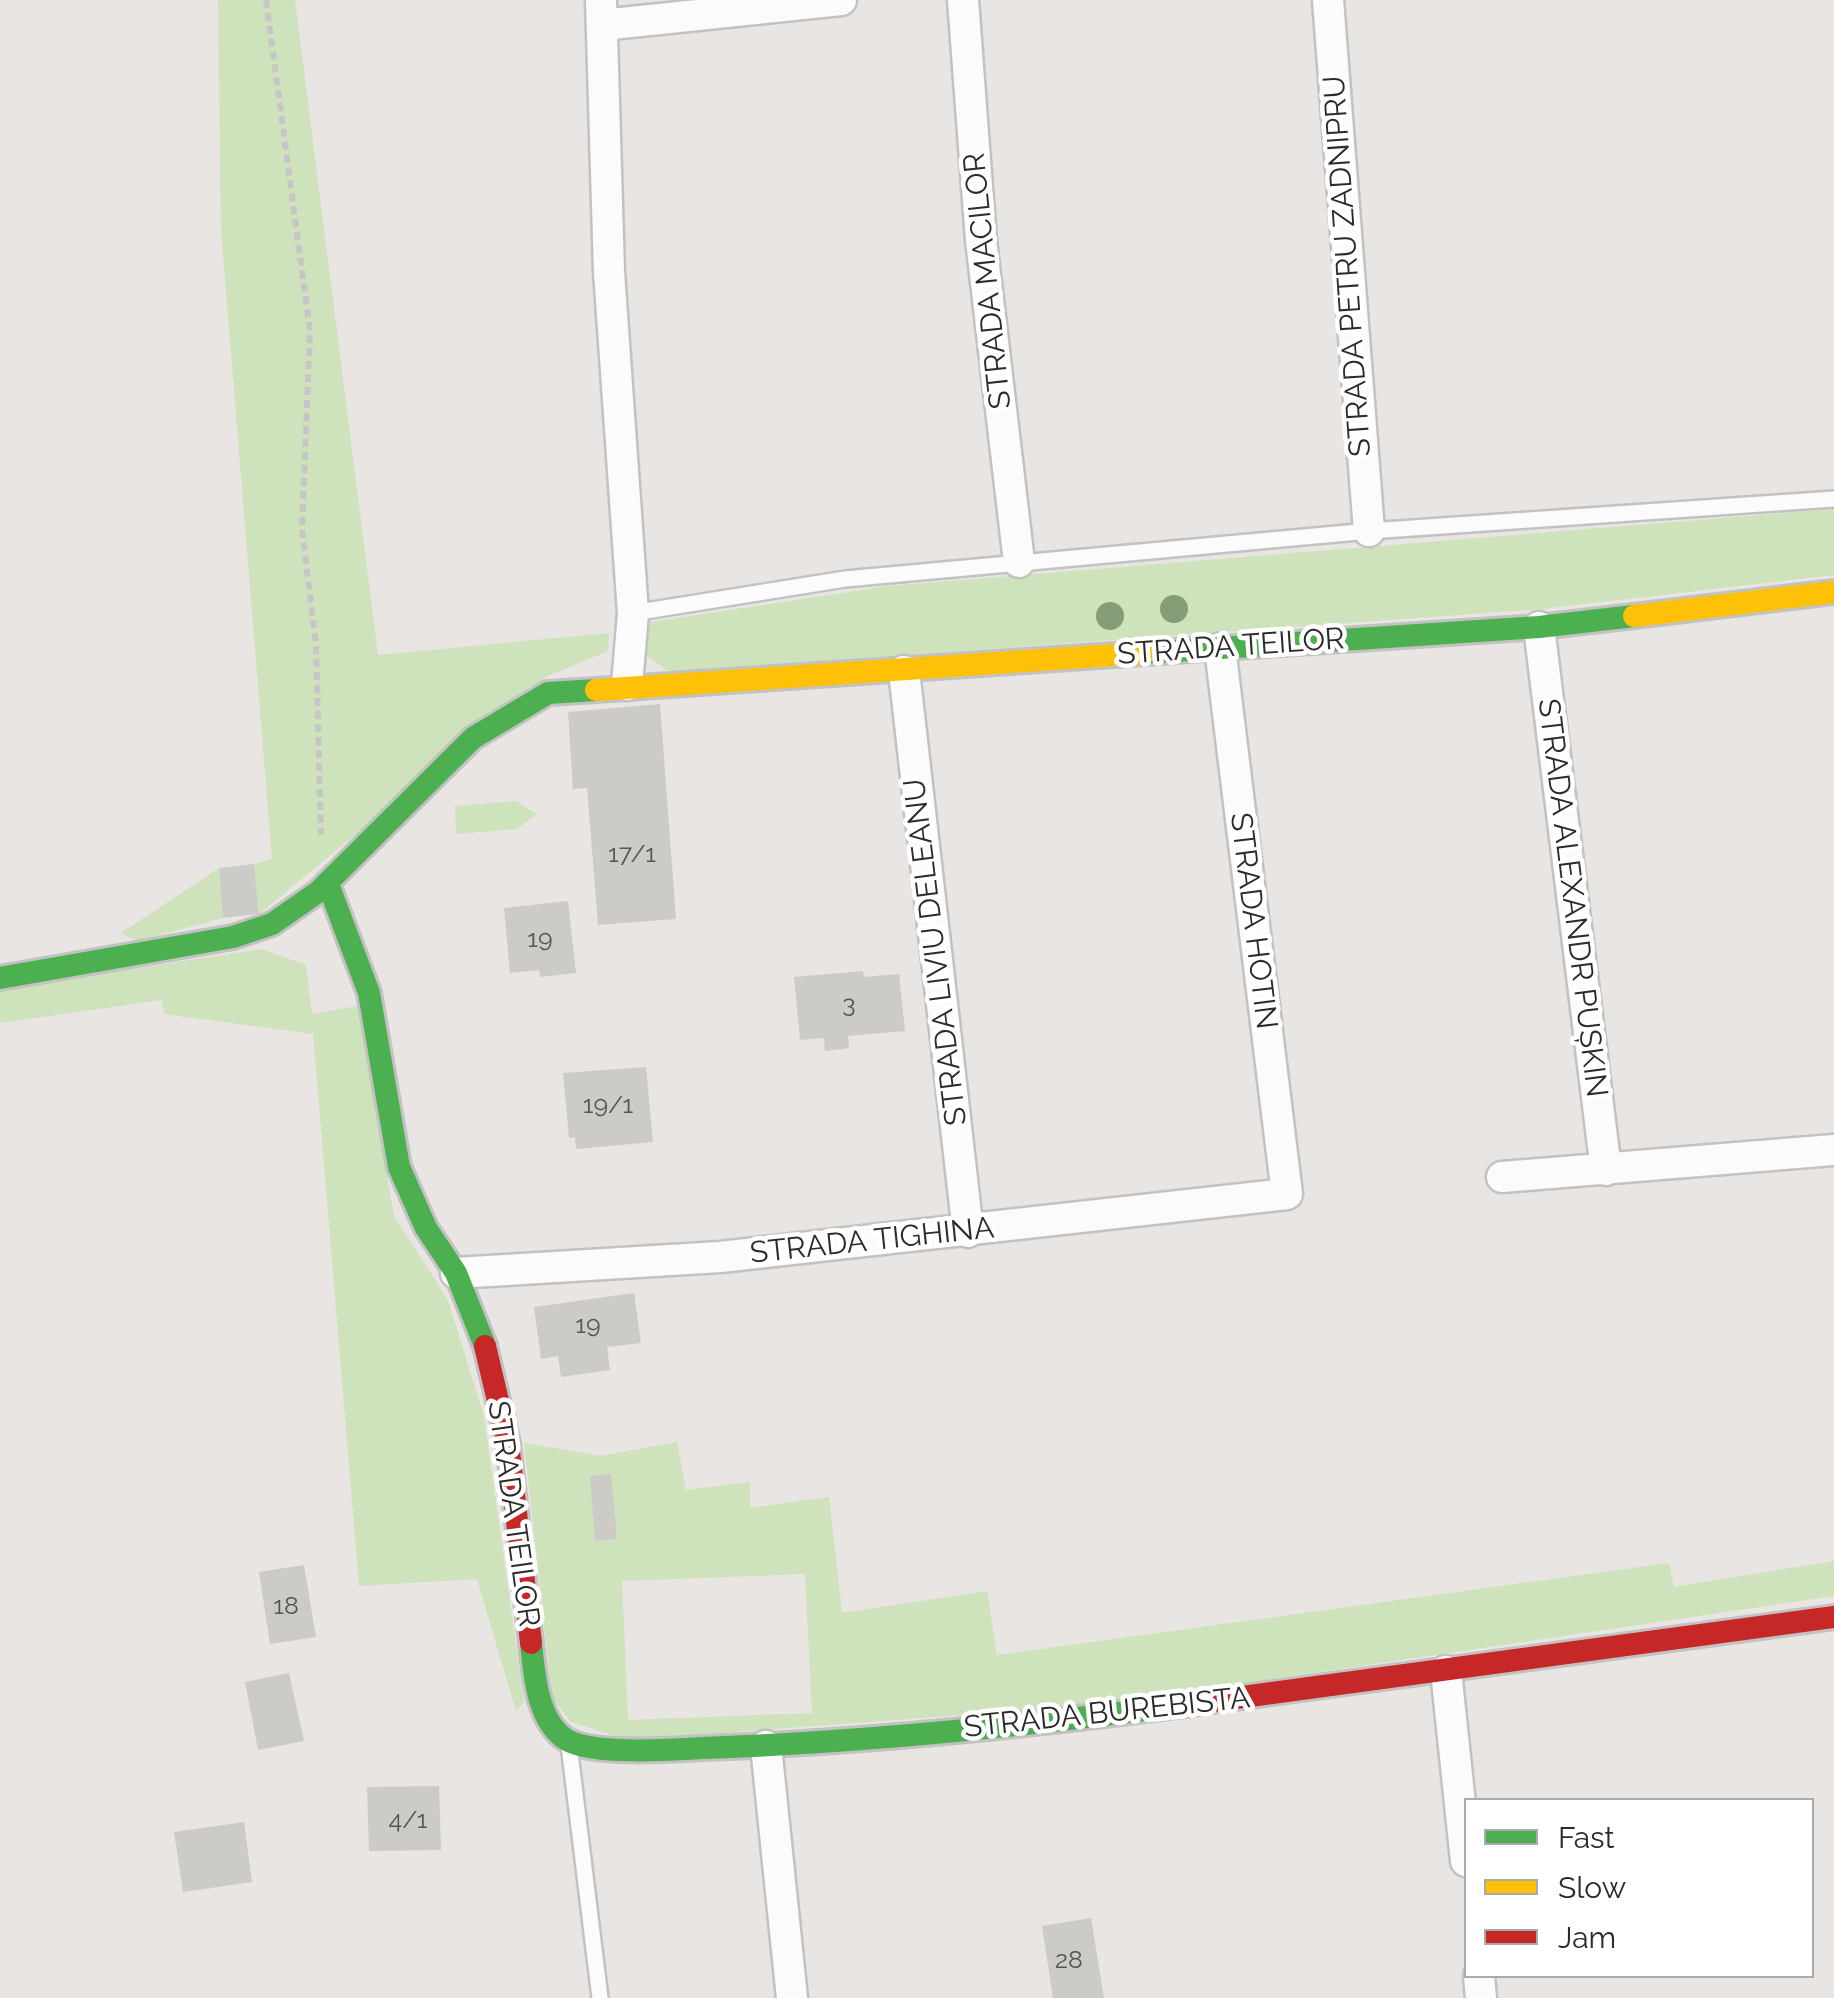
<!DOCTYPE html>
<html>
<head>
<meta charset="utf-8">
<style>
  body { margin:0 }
  #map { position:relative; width:1834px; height:1998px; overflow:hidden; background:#e8e5e2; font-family:Raleway,sans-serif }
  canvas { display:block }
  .legend { position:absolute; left:1464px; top:1798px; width:350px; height:180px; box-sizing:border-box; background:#fff; border:2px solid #aaa; margin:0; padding:12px 18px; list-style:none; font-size:30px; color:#2b2b2b }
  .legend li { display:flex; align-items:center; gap:20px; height:50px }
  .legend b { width:50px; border:2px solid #aaa }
</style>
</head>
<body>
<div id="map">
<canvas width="1834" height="1998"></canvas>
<ul class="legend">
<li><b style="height:12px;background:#4caf50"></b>Fast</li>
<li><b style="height:12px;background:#ffc107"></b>Slow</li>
<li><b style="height:12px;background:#c62828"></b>Jam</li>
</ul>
</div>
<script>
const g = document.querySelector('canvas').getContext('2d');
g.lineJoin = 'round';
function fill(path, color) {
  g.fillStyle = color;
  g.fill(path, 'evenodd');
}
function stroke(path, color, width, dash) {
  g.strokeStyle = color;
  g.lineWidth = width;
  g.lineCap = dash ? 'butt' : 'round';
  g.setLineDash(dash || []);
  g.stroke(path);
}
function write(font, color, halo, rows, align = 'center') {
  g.font = font + ' Raleway,sans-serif';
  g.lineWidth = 9;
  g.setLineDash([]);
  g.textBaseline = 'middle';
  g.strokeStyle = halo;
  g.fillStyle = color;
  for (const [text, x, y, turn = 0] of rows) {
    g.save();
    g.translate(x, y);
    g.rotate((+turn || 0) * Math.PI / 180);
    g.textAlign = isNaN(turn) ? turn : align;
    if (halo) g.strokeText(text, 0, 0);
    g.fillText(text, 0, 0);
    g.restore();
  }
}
fill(new Path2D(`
  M218 0H295L378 655 609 633 608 651 548 676 259 914 254 864 272 859 221 230Z
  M1834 509V575L1542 609 669 672 646 655 644 623 888 586Z
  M516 801 537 814 517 829 456 834 455 806Z
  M219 868 223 918 138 941 121 933Z
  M262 949 306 965 312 1014 357 1006 394 1216 448 1300 484 1417 524 1701 516 1711 477 1579 359 1586 313 1034 164 1014 162 1000 0 1023V989Z
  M677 1442 686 1490 750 1482V1508L829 1497 842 1613 987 1591 997 1655 1669 1563 1674 1587 1834 1561V1596L1096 1705 628 1740 571 1722 552 1697 524 1443 601 1456ZM805 1574 812 1713 628 1720 622 1581Z`), '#cee2bc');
fill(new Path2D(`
  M660 704 676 919 598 925 587 788 573 789 568 712Z
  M254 864 259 914 223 918 219 868Z
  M568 901 576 973 540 977 539 970 510 973 504 908Z
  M863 971 864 977 899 974 905 1031 848 1036 849 1048 825 1051 824 1038 800 1040 794 977Z
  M646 1067 653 1142 576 1149 575 1137 569 1138 563 1073Z
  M634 1293 641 1343 607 1347 610 1370 561 1377 558 1356 541 1359 534 1307Z
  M611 1474 617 1539 595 1541 590 1476Z
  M304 1565 316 1637 270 1644 259 1572Z
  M289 1673 304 1741 258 1750 245 1682Z
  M439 1786 441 1850 369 1851 367 1787Z
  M244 1822 252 1882 183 1892 174 1832Z
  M1091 1918 1104 1998H1053L1042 1926Z`), '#cdcbc8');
const lane = new Path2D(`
  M633 613 845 579 1369 531 1834 499
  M569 1745 600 1998`);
const street = new Path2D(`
  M601 0 609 272 633 613 627 685
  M963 0 981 240 1019 562
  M1328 0 1369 531
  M602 25 841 0
  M1539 627 1606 1170
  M904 671 968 1232
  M1502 1177 1834 1150
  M456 1273 720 1257 1287 1194 1220 648
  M1446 1671 1466 1861
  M766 1746 792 1998
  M1479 1976 1481 1998`);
const fast = new Path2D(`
  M1144 653 1539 627 1634 616
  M328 884 369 993 399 1167 426 1228 456 1273 485 1346
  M0 978 233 937 272 924 318 892 473 738 548 693 596 690
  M531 1643C534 1673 537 1722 567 1740 592 1755 672 1750 703 1748 869 1742 1034 1725 1198 1703`);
const slow = new Path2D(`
  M1634 616 1834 592
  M596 690 1144 653`);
const jam = new Path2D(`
  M485 1346 508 1443 531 1643
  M1198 1703 1834 1617`);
stroke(lane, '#c2c2c2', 20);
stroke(street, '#c2c2c2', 35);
stroke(fast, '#c2c2c2', 28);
stroke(slow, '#c2c2c2', 28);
stroke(jam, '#c2c2c2', 28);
stroke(new Path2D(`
  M266 0 310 331 302 529 316 645 321 835`), '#c6c6c6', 6, [8, 5]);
stroke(lane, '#fcfbfb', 15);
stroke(street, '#fcfbfb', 30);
stroke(fast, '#4caf50', 22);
stroke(slow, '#ffc107', 22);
stroke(jam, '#c62828', 22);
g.fillStyle = '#839e76';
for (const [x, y] of [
  [1174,609],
  [1110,616]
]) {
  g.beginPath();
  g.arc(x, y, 14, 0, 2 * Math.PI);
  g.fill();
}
write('25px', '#555554', null, [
  ["17/1",632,854],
  ["19",540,939],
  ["3",849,1004],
  ["19/1",608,1105],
  ["19",588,1325],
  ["18",286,1606],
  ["4/1",408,1820],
  ["28",1069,1960]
]);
write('30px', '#2b2b2b', '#fff', [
  ["STRADA PETRU ZADNIPRU",1348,266,-94],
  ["STRADA MACILOR",988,281,-96],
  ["STRADA TEILOR",1231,647,-4],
  ["STRADA ALEXANDR PUȘKIN",1572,898,83],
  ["STRADA HOTIN",1253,921,83],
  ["STRADA LIVIU DELEANU",936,952,-97],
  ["STRADA TIGHINA",872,1241,-6],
  ["STRADA TEILOR",513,1514,82],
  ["STRADA BUREBISTA",1107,1713,-6]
]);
</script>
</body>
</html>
